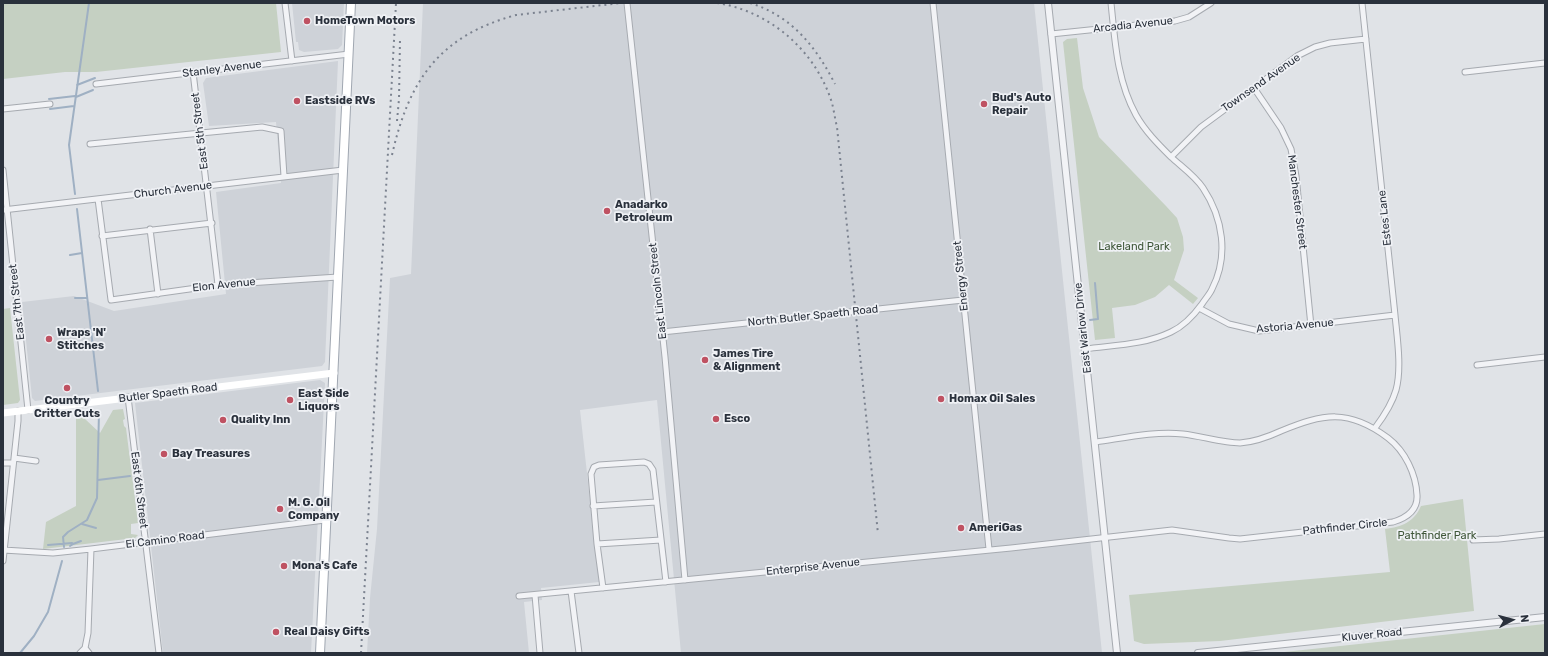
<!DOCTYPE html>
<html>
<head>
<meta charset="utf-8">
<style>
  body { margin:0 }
  #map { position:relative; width:1548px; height:656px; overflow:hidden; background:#e0e3e7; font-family:Rubik,sans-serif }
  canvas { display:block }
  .frame { position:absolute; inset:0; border:4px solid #2a313c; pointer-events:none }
  .north { position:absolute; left:1492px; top:600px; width:40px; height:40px; -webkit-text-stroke:3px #eff1f5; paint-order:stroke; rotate:84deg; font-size:11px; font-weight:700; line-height:16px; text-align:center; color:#2a313c }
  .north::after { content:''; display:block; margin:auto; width:14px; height:18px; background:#2a313c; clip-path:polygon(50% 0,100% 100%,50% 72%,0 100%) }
</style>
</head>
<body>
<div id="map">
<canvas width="1548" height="656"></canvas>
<div class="frame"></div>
<div class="north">N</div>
</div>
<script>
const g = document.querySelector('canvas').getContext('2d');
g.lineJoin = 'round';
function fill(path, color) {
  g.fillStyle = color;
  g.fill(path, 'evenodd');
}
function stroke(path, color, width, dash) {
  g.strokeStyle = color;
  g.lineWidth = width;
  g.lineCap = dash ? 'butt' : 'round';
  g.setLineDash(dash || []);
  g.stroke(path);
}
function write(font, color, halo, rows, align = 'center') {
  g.font = font + ' Rubik,sans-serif';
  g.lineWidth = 3.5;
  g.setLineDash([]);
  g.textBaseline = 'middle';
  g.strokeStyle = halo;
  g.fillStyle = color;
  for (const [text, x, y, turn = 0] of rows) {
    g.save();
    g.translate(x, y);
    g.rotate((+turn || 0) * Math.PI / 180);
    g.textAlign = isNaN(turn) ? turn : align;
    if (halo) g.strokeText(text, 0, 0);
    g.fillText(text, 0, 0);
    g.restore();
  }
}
fill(new Path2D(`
  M292 3H344L342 45 338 49 304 52 299 50 298 42H296Z
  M423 3H1034L1102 653H681L657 400 580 410 599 582 541 588 542 600 524 602 529 653H367L370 598 377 529 390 278 411 274Z
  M338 61 325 362 322 366 35 401 32 398 22 302 74 296 114 311 226 294 216 192 281 183 276 122 209 126 203 83 206 78Z
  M320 380 325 383 311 653H163L135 403Z`), '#ced2d8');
fill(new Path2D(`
  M3 3H276L281 52 96 72H65L3 79Z
  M1077 38 1083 88 1099 137 1166 206 1177 218 1183 237 1184 250 1174 280 1198 298 1193 304 1169 285 1155 297 1135 305 1112 308 1115 338 1095 340 1063 42 1067 39Z
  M10 308 20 400 18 403 3 405V309Z
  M123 409 125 419 123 420 124 426 126 428 138 523 131 524V534L138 535 135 538 43 549 46 522 76 506V411H91L85 419 100 433 113 410Z
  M1463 499 1474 611 1220 641 1144 644 1134 641 1129 595 1390 572 1385 529C1402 527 1414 522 1421 506Z
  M1545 624V653H1275Z`), '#c5d0c2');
stroke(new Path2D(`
  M77 85 95 78
  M76 97 93 90
  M49 99 75 96
  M50 109 74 106
  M75 194 69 145 89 3
  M77 209 98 391
  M70 255 82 253
  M75 298H87
  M1090 320 1098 319 1095 283
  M98 480 130 476
  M82 524 96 528
  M73 544 81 541
  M48 545 72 543 73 544 70 546
  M64 547 63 537 68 532 87 520 97 498 99 412
  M20 653 34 636 48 612 62 561`), '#9fb0c3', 2);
const minor = new Path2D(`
  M285 3 292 61
  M627 3 665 357 685 580
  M933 3 989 549
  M1362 3 1395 315C1397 337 1402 368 1396 390 1392 404 1384 416 1375 428
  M1051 34 1175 21 1189 17 1211 3
  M193 72 218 285
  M1465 72 1545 63
  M96 84 349 54
  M1254 88 1281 128 1291 149 1296 176 1311 326
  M3 109 50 104
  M90 144 262 127 281 131 284 176
  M1171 157 1201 127 1297 56 1315 47 1330 43 1366 39
  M3 170 28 410
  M98 199 111 300 218 285 338 277
  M3 210 343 170
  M150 229 158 294
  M102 236 212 223
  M1199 308 1229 324 1259 331 1395 315
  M662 332 963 300
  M1085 349C1114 345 1144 345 1171 332 1184 326 1194 315 1202 304 1205 299 1210 294 1212 289 1229 256 1223 218 1203 188 1195 176 1182 167 1171 157 1158 144 1145 131 1136 115 1117 81 1115 41 1111 3
  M1477 365 1545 357
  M128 397 159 653
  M14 458 36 461
  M3 463H13
  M593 506 656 502
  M1473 540 1499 539 1545 534
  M597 544 661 540
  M3 550 53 553 91 549 325 520
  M3 561 18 421V411
  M603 588 597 544 591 474 594 467 599 465 644 462 649 464 653 470 666 582
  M571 591 579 653
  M535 595 540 653
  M519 596 1011 548 1172 530 1229 538 1240 539 1393 522C1406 518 1418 510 1417 495 1416 474 1405 451 1388 438 1348 408 1323 414 1281 431 1268 437 1254 442 1240 443 1223 443 1201 436 1183 434 1154 431 1124 438 1096 442
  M85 648 89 653
  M80 653 85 648 88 633 91 549`);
const tertiary = new Path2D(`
  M1048 3 1117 653
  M1198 653 1545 617`);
const primary = new Path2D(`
  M320 653 351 3`);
stroke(minor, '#a6aab0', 7);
stroke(tertiary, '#a6aab0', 8);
stroke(primary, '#a0a7b1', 10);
stroke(minor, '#f2f3f6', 5);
stroke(tertiary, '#f2f3f6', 6);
stroke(new Path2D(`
  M3 413 334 373`), '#fff', 7);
stroke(primary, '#fff', 8);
stroke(new Path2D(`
  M717 3C770 11 816 51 832 103 834 111 835 119 837 127L878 534
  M750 3C792 16 816 47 835 84
  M397 121 399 99 400 39
  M392 155C409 80 439 36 516 15L621 3
  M361 653 396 3`), '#7b828f', 2, [2, 4]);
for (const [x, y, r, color] of [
  [307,21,4,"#bf5262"],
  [297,101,4,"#bf5262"],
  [984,104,4,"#bf5262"],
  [607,211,4,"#bf5262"],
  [49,339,4,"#bf5262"],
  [705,360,4,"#bf5262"],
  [67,388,4,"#bf5262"],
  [941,399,4,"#bf5262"],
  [290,400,4,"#bf5262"],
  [716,419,4,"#bf5262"],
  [223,420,4,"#bf5262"],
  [164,454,4,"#bf5262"],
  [280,509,4,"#bf5262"],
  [961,528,4,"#bf5262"],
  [284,566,4,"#bf5262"],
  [276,632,4,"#bf5262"]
]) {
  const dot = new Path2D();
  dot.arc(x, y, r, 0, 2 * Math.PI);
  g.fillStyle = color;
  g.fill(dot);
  stroke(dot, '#eff1f5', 1.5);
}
write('bold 11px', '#2a313c', '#eff1f5', [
  ["HomeTown Motors",315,21],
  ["Bud's Auto",992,98],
  ["Repair",992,111],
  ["Eastside RVs",305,101],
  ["Anadarko",615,205],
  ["Petroleum",615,218],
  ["Wraps 'N'",57,333],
  ["Stitches",57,346],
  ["James Tire",713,354],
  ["& Alignment",713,367],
  ["East Side",298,394],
  ["Liquors",298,407],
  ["Homax Oil Sales",949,399],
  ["Country",67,401,"center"],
  ["Critter Cuts",67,414,"center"],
  ["Esco",724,419],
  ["Quality Inn",231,420],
  ["Bay Treasures",172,454],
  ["M. G. Oil",288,503],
  ["Company",288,516],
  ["AmeriGas",969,528],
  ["Mona's Cafe",292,566],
  ["Real Daisy Gifts",284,632]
], 'left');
write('11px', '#2a313c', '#eff1f5', [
  ["Arcadia Avenue",1133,25,-6],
  ["Stanley Avenue",222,69,-7],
  ["Townsend Avenue",1261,83,-35],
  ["East 5th Street",200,131,-97],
  ["Church Avenue",173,190,-7],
  ["Manchester Street",1297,202,83],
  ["Estes Lane",1385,218,-96],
  ["Energy Street",961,276,-96],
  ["Elon Avenue",224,285,-6],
  ["East Lincoln Street",658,291,-96],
  ["East 7th Street",17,302,-96],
  ["North Butler Spaeth Road",813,316,-6],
  ["Astoria Avenue",1295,326,-5],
  ["East Warlow Drive",1083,328,-96],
  ["Butler Spaeth Road",168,393,-7],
  ["East 6th Street",139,490,83],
  ["Pathfinder Circle",1345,527,-6],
  ["El Camino Road",165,540,-7],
  ["Enterprise Avenue",813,567,-6],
  ["Kluver Road",1372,635,-6]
]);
write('11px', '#3f5739', '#eff1f5', [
  ["Lakeland Park",1134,247],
  ["Pathfinder Park",1437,536]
]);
</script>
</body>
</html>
